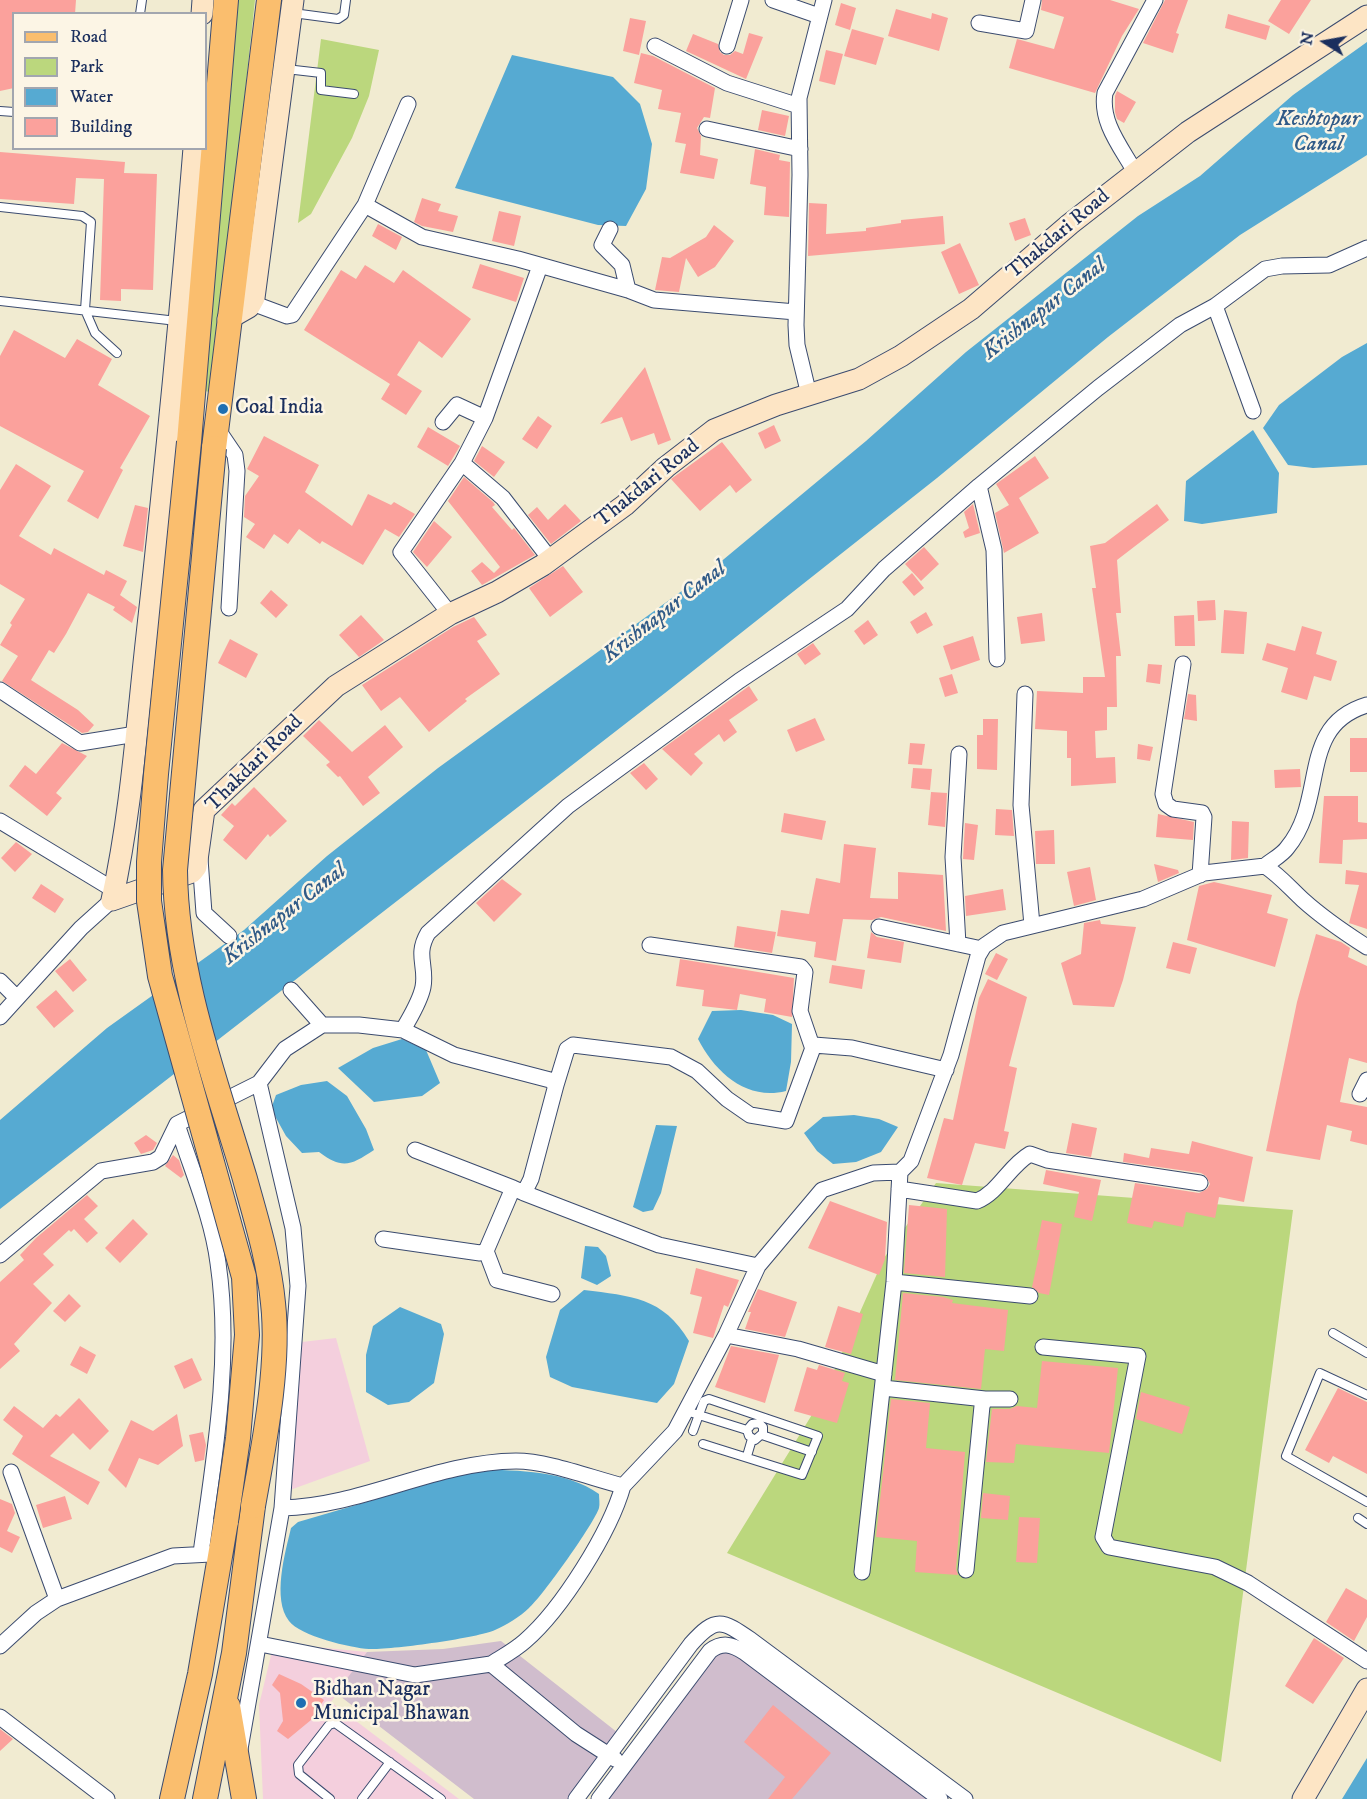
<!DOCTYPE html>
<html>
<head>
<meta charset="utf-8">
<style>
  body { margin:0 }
  #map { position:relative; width:1367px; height:1799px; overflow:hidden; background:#f1ebd1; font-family:"IM FELL DW Pica",serif }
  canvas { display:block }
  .legend { position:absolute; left:12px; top:12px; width:195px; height:138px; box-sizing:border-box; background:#fcf5e5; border:2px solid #a2a6af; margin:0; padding:8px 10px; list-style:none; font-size:18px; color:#1b2f5e }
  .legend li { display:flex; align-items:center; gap:12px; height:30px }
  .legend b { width:30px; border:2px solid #a2a6af }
  .north { position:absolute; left:1295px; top:12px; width:60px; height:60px; -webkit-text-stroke:4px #fcf5e5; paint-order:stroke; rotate:281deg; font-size:16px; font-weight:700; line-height:24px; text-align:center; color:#1b2f5e }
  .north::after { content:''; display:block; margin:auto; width:21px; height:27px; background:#1b2f5e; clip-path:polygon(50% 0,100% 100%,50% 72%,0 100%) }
</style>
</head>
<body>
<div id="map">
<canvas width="1367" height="1799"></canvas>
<ul class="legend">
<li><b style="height:8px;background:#fabe6e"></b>Road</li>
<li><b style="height:16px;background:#bbd77d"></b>Park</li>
<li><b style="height:16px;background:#56aad2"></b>Water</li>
<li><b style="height:16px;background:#fba19c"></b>Building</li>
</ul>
<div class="north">N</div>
</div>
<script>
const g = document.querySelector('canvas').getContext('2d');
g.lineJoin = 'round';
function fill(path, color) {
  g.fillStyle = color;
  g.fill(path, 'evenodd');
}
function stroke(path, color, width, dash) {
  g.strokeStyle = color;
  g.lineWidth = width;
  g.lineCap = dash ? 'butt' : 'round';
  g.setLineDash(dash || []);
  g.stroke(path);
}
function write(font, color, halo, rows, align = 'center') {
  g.font = font + ' "IM FELL DW Pica",serif';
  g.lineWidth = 5;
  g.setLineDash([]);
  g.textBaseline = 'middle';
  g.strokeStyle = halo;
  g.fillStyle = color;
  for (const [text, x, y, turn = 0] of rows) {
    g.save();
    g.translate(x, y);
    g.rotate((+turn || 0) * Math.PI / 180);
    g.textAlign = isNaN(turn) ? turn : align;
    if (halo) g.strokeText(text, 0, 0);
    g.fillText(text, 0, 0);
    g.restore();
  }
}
fill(new Path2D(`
  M336 1338 370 1461 290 1490 302 1342Z
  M274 1643 367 1652 331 1702 459 1799H263L259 1705Z`), '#f4cfdd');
fill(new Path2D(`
  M501 1641 622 1736 577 1799H474L336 1693 367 1652 443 1649Z
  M723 1642 936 1799H594Z`), '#d0bdcd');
fill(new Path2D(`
  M236 0H255L225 277 209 392 201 390Z
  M321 39 379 50 369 96 352 138 311 214 298 223Z
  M936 1183 1293 1210 1221 1762 727 1553 821 1400 884 1258Z`), '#bbd77d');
fill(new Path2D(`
  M1367 42V155L1240 235 1108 337 937 478 665 693 0 1209V1120L107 1028 244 930 327 856 438 768 712 569 866 441 966 352 1138 216 1200 176 1293 95Z
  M512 55 613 77 640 104 652 144 646 189 626 226 598 225 455 188Z
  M1367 343V465L1313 468 1288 465 1263 428 1279 405 1342 357Z
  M1253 430 1279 473 1277 513 1202 524 1184 521 1186 481Z
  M741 1010 773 1015 792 1024 791 1062 786 1091C746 1101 715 1072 698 1039L712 1011Z
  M402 1039 426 1050 440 1083 422 1096 374 1102 338 1068 373 1048Z
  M327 1081 347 1096 366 1129 374 1150C351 1165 343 1170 319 1152L302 1153 286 1136 271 1109 276 1095 301 1085Z
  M854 1115 879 1119 898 1127 881 1152 856 1162 833 1164 817 1151 804 1133 823 1117Z
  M656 1125 677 1126 661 1193 653 1210 643 1212 633 1207Z
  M585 1246 598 1247 606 1256 611 1276 597 1285 581 1278Z
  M584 1290C631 1296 663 1297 689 1341L674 1384 657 1403 572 1387 550 1377 546 1357 560 1310Z
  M400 1307 441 1324 444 1334 434 1383 409 1402 388 1405 366 1392V1355L373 1326Z
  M479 1469C519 1471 565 1470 599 1494 599 1498 600 1504 599 1508 595 1522 542 1597 529 1608 520 1617 506 1625 495 1630 478 1638 390 1650 369 1649 351 1648 300 1636 289 1621 272 1599 285 1553 291 1528L298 1522Z
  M1367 1758V1799H1342Z`), '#56aad2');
fill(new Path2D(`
  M0 0H76L75 14H14V88L0 91Z
  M1042 0H1110L1139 9 1122 36 1095 93 1009 68 1017 39 1054 49 1064 17 1041 10Z
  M1165 0H1188L1176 33 1179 34 1173 53 1143 43Z
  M1281 0H1311L1289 34 1268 21Z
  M841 3 856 8 850 30 835 25Z
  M896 9 931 19 932 13 948 18 939 51 888 36Z
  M1228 14 1270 26 1266 40 1225 28Z
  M630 18 646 21 639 55 623 51Z
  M852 29 884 38 876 65 844 56Z
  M749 33 763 37 746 79 686 51 693 34 718 44 720 52 724 55H730L735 51 743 54Z
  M826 50 843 54 835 85 819 81Z
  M641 53 653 56 715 88 710 118 704 117 697 128 701 136 700 155 718 159 714 179 680 173 686 144 675 142 681 113 658 109 662 90 634 83Z
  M1117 91 1136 102 1124 123 1117 119 1115 112V96Z
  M762 110 789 116 785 136 758 130Z
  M755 149 780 155 779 160 790 162 789 217 764 215 766 187 750 184Z
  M0 152 125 162 124 173 157 174 153 290 121 289V301L100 300 104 179 76 178 74 204 0 199Z
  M422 198 441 204 438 211 458 216 453 232 422 226 414 222Z
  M809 203 827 204 826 234 866 231V228L901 223V220L943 216 945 244 808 256Z
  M499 211 521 216 514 246 492 241Z
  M1025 218 1031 235 1015 241 1009 223Z
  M378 224 402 237 396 250 372 236Z
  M714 225 734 241 715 267 698 277 686 258 679 292 655 290 662 257 670 258 706 237Z
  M960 243 979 285 959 294 941 252Z
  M480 264 524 278 516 302 472 288Z
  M365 265 394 283 403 270 471 319 442 358 419 341 397 375 422 391 406 415 381 399 390 384 304 330 341 270 356 279Z
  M14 330 65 358 77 339 112 359 98 385 150 416 120 468 123 470 98 519 67 501 84 471 0 426V356Z
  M645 367 671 440 658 445 654 433 631 441 622 417 600 424Z
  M538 416 552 426 537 449 522 439Z
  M774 425 781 441 765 449 758 433Z
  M428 427 460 446 448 466 417 447Z
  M264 436 319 465 305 492 352 526 368 494 391 505 394 502 415 514 399 537 385 529 363 565 322 541 320 544 299 529 288 544 274 534 264 549 246 537 255 524 244 517 245 496 259 476 247 469Z
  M722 442 752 480 736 493 730 485 700 511 671 479Z
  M482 446 505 462 494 477 474 461Z
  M1035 456 1049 478 1019 498 1039 533 1004 553 995 513 1009 505 996 484Z
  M16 464 51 486 19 536 51 555 54 548 104 575 106 570 127 581 120 595 137 607 132 623 113 610 115 607 88 593 66 634 54 653 49 650 31 680 78 710 94 725 88 732 82 733 2 681 18 656 0 645 12 625 10 623 25 599 0 584V490Z
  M464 477 493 502 495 505 492 507 512 530 514 528 535 555 482 585 471 571 482 562 494 573 500 567 448 501Z
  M565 504 581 521 551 544 528 515 537 507 548 520Z
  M973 504 980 533 965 538 963 532 969 528 964 512Z
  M1157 504 1169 520 1117 560 1121 613H1116L1121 656H1116L1117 707H1107V730L1095 731 1096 758 1115 757 1116 783 1071 786V758H1067V731L1035 729 1037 691 1083 693V677H1105L1092 588H1096L1090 546 1105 543Z
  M135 505 148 508 143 552 123 546Z
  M434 521 452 537 427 567 413 552Z
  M924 547 939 564 921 581 905 564Z
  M563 566 583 592 550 617 529 588Z
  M912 573 924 588 914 596 902 582Z
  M271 590 288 605 276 618 260 603Z
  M1215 600 1216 620 1198 621 1197 601Z
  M1224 610 1247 612 1244 654 1221 653Z
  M926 612 933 625 917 634 910 622Z
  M1042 613 1045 641 1021 644 1017 617Z
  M361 615 384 640 359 657 339 635Z
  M1194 615 1195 646H1175L1174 616Z
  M474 617 487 635 477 641 500 674 465 699 467 701 429 732 400 697 381 711 362 685 453 627Z
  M868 620 878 635 864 645 854 631Z
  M1302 626 1322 632 1316 654 1337 661 1331 681 1314 676 1307 700 1281 692 1288 668 1262 660 1267 643 1295 651Z
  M973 636 980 660 951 670 943 646Z
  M230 639 258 654 246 678 218 663Z
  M813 643 821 654 805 665 797 654Z
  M1148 664 1162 665 1160 684 1146 682Z
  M952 674 958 693 945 697 939 678Z
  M749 686 758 700 729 720 737 732 724 742 719 734 694 754 703 763 691 776 662 749Z
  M1188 694 1196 695 1197 721 1184 719Z
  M815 718 825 740 796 752 787 730Z
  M983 719H998L997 770 977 769V735H983Z
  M319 720 352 752 385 725 403 747 368 777 380 793 363 806 340 776 338 777 326 765 330 762 303 736Z
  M1350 738H1367V772H1350Z
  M62 743 87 756 56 793 62 798 47 816 9 786 25 765 36 774Z
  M910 743 925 744 922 765 908 764Z
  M1138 744 1153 747 1150 761 1137 759Z
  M644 763 658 779 646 790 630 773Z
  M913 768 932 769 930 790 911 788Z
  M1300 769 1301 787 1275 788 1274 770Z
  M254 787 287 821 270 837 268 834 246 860 223 840 234 826 221 815 232 803 235 806Z
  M931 792 947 793 945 827 928 825Z
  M1324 796H1358V822L1367 823V839L1343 840 1342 864 1319 863Z
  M996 809 1012 810 1014 836 995 835Z
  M784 813 826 821 822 840 781 832Z
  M1158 814 1194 822 1193 840 1156 837Z
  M1232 821 1249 822 1248 858 1231 860Z
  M965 823 978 825 974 860 963 859Z
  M1054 830 1055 864H1036L1035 831Z
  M16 842 32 854 15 872 1 858Z
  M844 844 876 848 870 898 898 899V872L943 875 946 931 881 917 872 920 843 919 836 961 814 957 816 942 777 936 781 910 809 914 816 878 840 883Z
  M1154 864 1178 870 1179 873 1158 882Z
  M1090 867 1096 900 1074 906 1067 872Z
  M1346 870 1367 873V929L1349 923 1359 885 1345 884Z
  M502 879 522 894 494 922 476 903Z
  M1214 882 1272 895 1267 913 1288 919 1275 967 1187 940 1199 886Z
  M41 884 64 899 55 913 32 898Z
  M1003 889 1006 910 966 916 965 896Z
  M1100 920 1101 924 1136 927 1123 980 1114 1007 1073 1005 1061 963 1081 954 1084 923Z
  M737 926 776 932 772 953 734 947Z
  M871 932 877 937 904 942 901 963 867 958Z
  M1316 934 1341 942 1350 948 1348 957 1367 966V1063L1349 1058 1340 1102 1367 1107V1145L1350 1141 1352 1131 1327 1125 1320 1160 1266 1151 1297 1002Z
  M1173 942 1197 948 1190 974 1166 968Z
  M996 953 1008 959 997 980 985 974Z
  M70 959 87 980 73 992 55 971Z
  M680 959 794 978 792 1017 764 1012 766 999 740 994 737 1010 702 1006 704 990 676 986Z
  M832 965 865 970 862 989 829 983Z
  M988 979 1027 997 1009 1066 1017 1068 1004 1131 1009 1132 1005 1149 975 1143 962 1185 927 1178 944 1118 953 1120 979 998Z
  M56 990 74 1011 54 1028 36 1007Z
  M1072 1123 1097 1128 1091 1157 1066 1153Z
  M146 1135 157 1143 153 1150 141 1154 134 1143Z
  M1192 1141 1253 1157 1244 1202 1219 1197 1215 1218 1186 1212 1183 1227 1154 1221 1152 1228 1127 1223 1135 1183 1199 1193 1207 1189 1210 1184 1206 1176 1201 1173 1123 1162 1124 1153 1149 1158 1151 1148 1189 1154Z
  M173 1155 179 1160 184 1175 181 1178 165 1166Z
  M1046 1170 1101 1180 1092 1221 1074 1217 1079 1192 1043 1184Z
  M87 1195 98 1206 84 1219 98 1233 87 1243 74 1229 71 1232 69 1230 43 1254 54 1265 33 1284 52 1303 14 1344 20 1351 0 1369V1282L24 1260 20 1255 36 1238Z
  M830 1201 887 1222 885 1259 879 1275 808 1248Z
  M909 1205 947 1209 945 1277 904 1273Z
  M133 1219 148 1234 120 1263 105 1248Z
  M1042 1220 1062 1224 1049 1295 1039 1293 1032 1287 1040 1250H1036Z
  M696 1268 739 1280 728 1307 724 1305 713 1338 693 1333 702 1297 690 1294Z
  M758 1289 797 1302 785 1337 745 1329 751 1312H748Z
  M903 1293 943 1297 953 1300 952 1303 1008 1310 1004 1351 985 1349 981 1389 895 1380Z
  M69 1294 81 1306 65 1322 53 1311Z
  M838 1306 863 1314 851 1354 825 1347Z
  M80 1346 96 1355 87 1374 70 1365Z
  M731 1346 779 1355 765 1403 715 1387Z
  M192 1358 202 1380 184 1389 174 1366Z
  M1042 1361 1118 1368 1109 1453 1016 1444 1014 1463 986 1462 992 1409H1010L1017 1406 1037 1408Z
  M819 1365 845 1373 842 1381 849 1383 837 1423 794 1411 807 1367 817 1370Z
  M1338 1388 1367 1402V1474L1333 1456 1329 1463 1305 1450Z
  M1141 1392 1190 1407 1182 1434 1136 1419Z
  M79 1398 109 1431 90 1450 73 1433 50 1456 100 1482 88 1505 12 1454 23 1436 3 1420 14 1406 43 1428 56 1414 60 1417Z
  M891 1399 930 1403 926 1448 965 1452 956 1569 958 1575 915 1572 917 1541 876 1537Z
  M177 1414 183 1446 158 1465 139 1458 126 1488 108 1470 131 1420 153 1431Z
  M203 1432 206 1445 204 1460 195 1462 189 1435Z
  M983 1493 1010 1496 1008 1520 981 1518Z
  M65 1496 72 1519 43 1528 36 1505Z
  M0 1499 12 1504 15 1513 7 1531 20 1537 12 1553 0 1547Z
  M1019 1517 1040 1518 1037 1563 1016 1562Z
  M1346 1588 1367 1600V1617L1354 1641 1326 1622Z
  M1314 1638 1344 1658 1313 1704 1285 1686Z
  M279 1674 301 1684 324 1700 311 1720 288 1739 277 1731 283 1721 280 1693 272 1685Z
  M773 1705 831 1753 792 1799H768L785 1777 744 1742Z
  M0 1729 13 1739 0 1751Z`), '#fba19c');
const lane = new Path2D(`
  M293 13 338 19 344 15 346 0
  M140 14 142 0
  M286 69 321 73V90L354 94
  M0 111 14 112
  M0 207 82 216 91 222 85 310 95 333 117 353
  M0 301 177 321
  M1333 1333 1367 1353
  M1367 1395 1320 1373 1286 1456 1367 1502
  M686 1411 747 1430 749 1436 755 1440 763 1433V1427L759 1423 752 1424 747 1430
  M693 1431 704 1401 709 1399 818 1436 802 1475 703 1444
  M762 1435 812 1452
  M747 1456 752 1439
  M1358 1518 1367 1524
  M330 1799 299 1774 298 1765 329 1725 335 1723 441 1799
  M362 1799 390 1762`);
const street = new Path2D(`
  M773 0 819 16
  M979 23 1026 31 1033 0
  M655 46 727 83 799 106
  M727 46 741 0
  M707 129 800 149
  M1135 172C1121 147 1100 122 1105 93L1155 0
  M365 205 408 104
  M610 229 602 245 622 265 628 290
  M252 303 287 316 292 315 365 205 422 237 518 259 628 290 654 300 796 312
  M1215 306 1253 411
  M809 395 797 345 796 325 800 175 799 98 824 0
  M443 422 457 405 485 418
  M216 427 235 455 237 471 229 608
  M462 463 503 498 550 559
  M979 486 994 550 997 659
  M450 614 401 552 462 463 485 418 540 266
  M1183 664 1163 794 1166 804 1173 809 1202 813 1204 817 1200 875
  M0 690 80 743 136 734
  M1025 694 1021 805 1032 925
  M0 821 114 890
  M200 859 204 913 229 936
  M1265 866C1272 860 1282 855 1287 848 1328 799 1297 726 1367 705
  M879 927 982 949
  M958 944 953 857 959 754
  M650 945 801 967 805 972 800 1011 813 1049
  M0 981 17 998
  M291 990 322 1025
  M0 1017 81 928 112 900
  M403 1030C410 1017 420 1002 423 987 427 966 415 955 428 933L568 806 739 681 847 609 884 569 979 486 1098 388 1180 325 1215 306 1265 269 1282 266 1329 265 1367 248
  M259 1083 293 1228 298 1286 282 1508
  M556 1085 567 1049 573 1045 671 1057 697 1071 727 1099 750 1115 786 1121 814 1045 852 1048 946 1070
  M1360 1094 1367 1080
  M177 1124C191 1169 212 1216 218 1263 232 1358 214 1459 201 1553
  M415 1150 513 1188
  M899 1189 977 1201C999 1192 1009 1166 1030 1154L1047 1160 1200 1183
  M383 1239 480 1253 486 1251 513 1188 524 1193
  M486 1251 497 1280 552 1294
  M0 1255 101 1171 153 1162 161 1157 177 1124 259 1083 285 1049 322 1025H359L403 1030 454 1055 550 1080 556 1085 531 1179 524 1193 659 1245 758 1266 822 1190 873 1173 900 1172 911 1161 951 1055 978 956 984 946 1003 933 1143 899 1204 873 1265 866C1280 876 1290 888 1303 900 1323 918 1345 933 1367 947
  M894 1282 1030 1296
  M726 1335 798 1349 884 1374
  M1043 1347 1138 1356 1103 1537 1109 1547 1215 1567 1248 1583 1367 1661
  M883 1388 985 1399
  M11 1472 57 1599
  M966 1570 982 1406 985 1399H1010
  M862 1572 894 1282 900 1172
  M260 1644 415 1675 491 1664
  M0 1646 36 1613 57 1599 173 1556 211 1554
  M0 1717 107 1799
  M240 1749 282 1508C364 1506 434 1462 516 1461 548 1461 591 1478 623 1486L675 1431 726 1335 758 1266
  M615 1759 576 1734 491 1664C502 1657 515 1650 525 1641 562 1609 610 1532 623 1486
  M576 1799 691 1644C716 1616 722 1620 751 1640L965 1799
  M599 1799 710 1651C722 1642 731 1644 744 1652L940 1799`);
const secondary = new Path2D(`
  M202 14 203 0
  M228 319 249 307 254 298 293 0
  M112 900 192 872 196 867 204 810 336 686 450 614 497 592 543 565 625 505 666 467 714 430 776 405 859 379 901 356 971 309 1070 224 1188 132 1367 16
  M112 900C131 814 137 724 147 635 165 473 181 311 194 148
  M1303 1799 1367 1689`);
const primary = new Path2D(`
  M189 442 226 0
  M214 448 269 0
  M228 1706 244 1799
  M172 1799 200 1674 226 1521
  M205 1799 234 1653 253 1506`);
stroke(lane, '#3b4b6f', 10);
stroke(street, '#3b4b6f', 17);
stroke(secondary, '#3b4b6f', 23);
stroke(primary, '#3b4b6f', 26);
stroke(lane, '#fff', 8);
stroke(street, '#fff', 15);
stroke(secondary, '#fde5c5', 21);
stroke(primary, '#fabe6e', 24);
const primaryBridge = new Path2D(`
  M189 442 156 774 149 862V901L160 976 244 1277 247 1335 238 1438 226 1521
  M214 448 175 870C176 976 215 1078 245 1179 256 1219 269 1260 273 1303 280 1365 264 1444 253 1506`);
stroke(primaryBridge, '#3b4b6f', 26, []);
stroke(primaryBridge, '#fabe6e', 24);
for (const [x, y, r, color] of [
  [223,409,6,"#1f6fb2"],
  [301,1703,6,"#1f6fb2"]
]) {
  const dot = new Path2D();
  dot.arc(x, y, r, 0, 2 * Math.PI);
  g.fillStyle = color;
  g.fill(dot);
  stroke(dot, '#fcf5e5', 2);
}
write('21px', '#1b2f5e', '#fcf5e5', [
  ["Thakdari Road",1059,235,-40],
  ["Thakdari Road",648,484,-39],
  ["Thakdari Road",255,764,-45]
]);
write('21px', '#1b2f5e', '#fcf5e5', [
  ["Coal India",235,409],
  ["Bidhan Nagar",313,1691],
  ["Municipal Bhawan",313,1715]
], 'left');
write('italic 22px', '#305a87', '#fcf5e5', [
  ["Keshtopur",1318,120],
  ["Canal",1318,145],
  ["Krishnapur Canal",1045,310,-38],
  ["Krishnapur Canal",665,613,-38],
  ["Krishnapur Canal",285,915,-38]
]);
</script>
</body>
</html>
